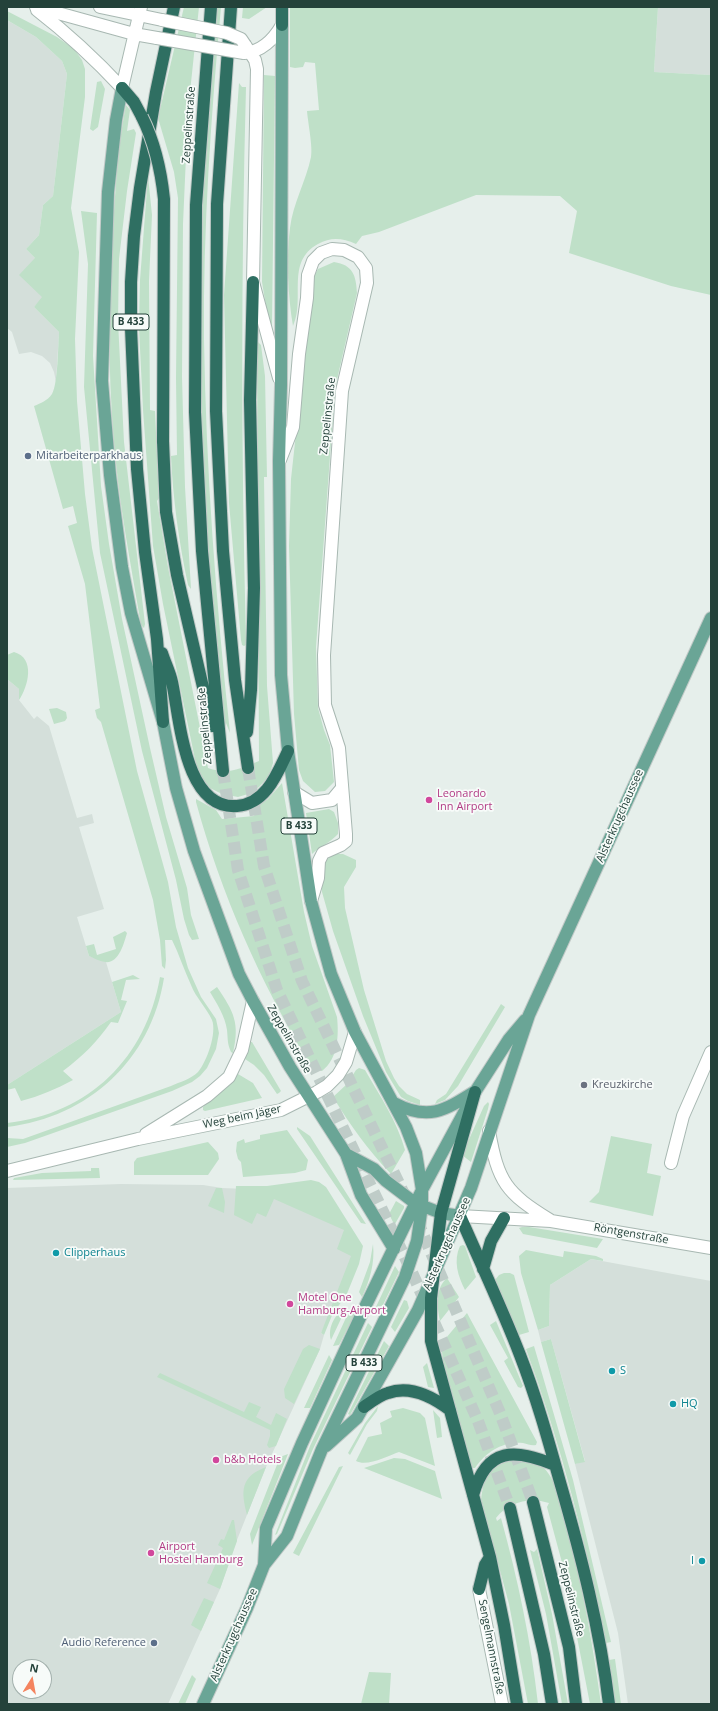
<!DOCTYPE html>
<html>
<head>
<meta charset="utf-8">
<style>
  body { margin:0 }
  #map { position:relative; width:718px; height:1711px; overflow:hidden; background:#e6efeb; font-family:"Open Sans",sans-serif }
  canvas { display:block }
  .frame { position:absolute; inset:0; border:8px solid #24423a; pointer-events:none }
  .north { position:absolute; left:12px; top:1659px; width:40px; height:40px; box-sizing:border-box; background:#f7fbf9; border:1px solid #a3b1ad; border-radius:50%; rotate:11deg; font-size:11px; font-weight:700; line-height:16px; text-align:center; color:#24423a }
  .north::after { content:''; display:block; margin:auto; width:14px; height:18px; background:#f4845f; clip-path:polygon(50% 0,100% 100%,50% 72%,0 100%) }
</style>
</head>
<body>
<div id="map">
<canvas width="718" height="1711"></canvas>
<div class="frame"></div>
<div class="north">N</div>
</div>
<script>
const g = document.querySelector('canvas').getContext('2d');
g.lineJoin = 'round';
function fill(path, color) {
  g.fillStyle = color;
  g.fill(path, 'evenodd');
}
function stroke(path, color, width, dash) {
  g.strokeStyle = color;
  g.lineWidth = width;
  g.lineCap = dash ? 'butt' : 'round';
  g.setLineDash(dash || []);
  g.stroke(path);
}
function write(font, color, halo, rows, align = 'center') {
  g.font = font + ' "Open Sans",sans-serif';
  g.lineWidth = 3.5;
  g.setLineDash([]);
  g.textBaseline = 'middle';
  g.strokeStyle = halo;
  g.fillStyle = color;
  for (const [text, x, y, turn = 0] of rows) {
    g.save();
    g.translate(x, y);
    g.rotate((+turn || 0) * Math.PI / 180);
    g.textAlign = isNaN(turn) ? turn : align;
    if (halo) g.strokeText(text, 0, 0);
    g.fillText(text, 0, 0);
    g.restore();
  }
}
fill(new Path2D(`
  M658 7H711V75L654 72Z
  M7 20 36 37 62 61 67 74 53 196 43 205 39 235 26 249 35 258 43 298 34 307 59 332 56 382 54 372 50 363 42 356 31 352 19 354 12 332 7 328Z
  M7 679 19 689V700L34 719 37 716 49 726 77 818 92 814 94 823 79 827 104 909 77 917 89 956 106 962 121 1012 7 1085Z
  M121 1184 203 1185 222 1188 271 1190 350 1226 358 1257 321 1333 324 1335 320 1349 266 1467 235 1545 220 1589 168 1704H7V1188ZM20 1667H44V1691H20Z
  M591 1259 711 1281V1704H628L618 1633 575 1464 585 1461 551 1339 541 1342 538 1330 549 1326 550 1285Z`), '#d4dfda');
fill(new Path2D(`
  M184 7H199L188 111 183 224 182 377 185 487 191 589 188 585C179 542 173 500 171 456L177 455 176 378 178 198 174 172 158 118Z
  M216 7H221C211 117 203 229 204 339 206 471 216 602 230 733L226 723 223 733 205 521 201 432V215Z
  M243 7H267L249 19 242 18Z
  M290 7H658L654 72 711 75V295L671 286 569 253 577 211 560 196 476 195 379 232 362 236 356 244C342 238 331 237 318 244 285 262 306 299 293 326 288 297 286 257 290 228 293 203 306 181 311 157 313 147 308 123 307 111L319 110 315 63 305 62 303 67 295 68 290 67Z
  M7 11 57 37 74 49 82 60 85 69V97L71 208 79 252 75 339 77 401 85 494 92 548 137 771 168 882 176 927 188 968 201 997 216 1019 219 1033 216 1049 207 1068 200 1076 192 1082 172 1091 25 1143 7 1147V1138L23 1139 171 1086C180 1082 191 1079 198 1072 207 1061 217 1033 212 1020 206 1007 196 998 191 985 184 970 179 954 172 940H165L166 960 165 969 162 966 160 940 153 900 101 722 97 718 95 710 100 708 85 584 68 526 77 523 73 506 63 509 34 406C41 403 47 401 52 394 58 384 58 346 59 332L34 307 42 297 19 275 35 258 26 249 39 235 43 205 53 196 67 74 62 61 36 37 7 20Z
  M264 75 275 76 272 326 268 319 262 282Z
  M101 81 105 89 98 127 93 131 90 129 97 82Z
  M239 83 242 87H246C241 271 241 455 246 639V645L244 646 242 645 241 640 229 503 224 295Z
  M126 105 130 110 127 131 134 129 136 133 127 191 119 259 118 321 124 442 145 624 144 628 141 625C133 577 124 530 118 482 108 397 107 310 113 225 116 185 118 144 126 105Z
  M148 176 152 215 149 281 150 410 155 411 159 498 157 501 168 567 208 768C228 775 240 769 259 761L257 345 258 342 261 345 265 376 267 477H264L267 686 273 763 269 776 259 787 248 794 238 797 222 794 210 788 198 774 163 604 153 546 143 410 139 328 140 280Z
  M81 211 97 213 93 356 101 486 109 544 122 619 150 748 166 817 187 888 191 915 199 939 192 940 189 935 184 919 176 880 142 751 100 553 84 387 88 264Z
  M334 262C353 265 356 275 357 293L335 388 316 647 318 708 324 730 330 745 334 782 325 791 315 792 303 781 299 770 294 714 289 546 291 479 313 278 318 269Z
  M14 652C36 658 28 687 19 700V689L7 679V655Z
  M57 708 66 712 67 718 65 721 54 724 49 709Z
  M282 783 304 912 312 946 337 1017C339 1035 338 1059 322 1071L314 1069 309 1063C260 981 221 894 196 802V799L216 810 222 819 254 816 258 806 268 799Z
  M329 809 334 812 338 823V834C330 843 320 846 312 854L306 813Z
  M335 854H343L356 860V867L344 887 345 908 364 990 386 1061 394 1078 399 1086 407 1094 420 1100V1105L408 1101 401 1097 386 1072 363 1016 333 931 322 892V867L326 860Z
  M125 931 127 933C124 943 119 964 105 962 99 961 94 958 89 956L86 946 94 944 97 955 116 949 113 937Z
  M133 975 140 979 126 980 121 1000 127 1001 118 1023 111 1022C96 1043 84 1055 63 1071L73 1080C56 1089 40 1096 21 1101L15 1088 7 1090V1085L121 1012 112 982Z
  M160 977 164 978C151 1060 89 1117 7 1127V1123C89 1114 146 1058 160 977Z
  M217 987C234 1012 240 1023 233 1053L231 1052C227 1043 228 1039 227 1030 225 1016 217 1004 210 992Z
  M501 1004 505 1007 458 1086 445 1100 435 1104 437 1100 446 1094Z
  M250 1042H252L281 1091 279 1093 277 1094 264 1075 254 1065 245 1059Z
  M359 1068 365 1070C380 1096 397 1121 405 1150L391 1174C368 1150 350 1125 333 1097L347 1084 356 1070Z
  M238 1074 253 1083 262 1098 205 1111 203 1110V1107L221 1092Z
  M488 1102 489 1104 488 1109 471 1162 462 1155 484 1106Z
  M297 1127 310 1136 366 1224 361 1223 297 1129Z
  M287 1130 308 1160 306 1170 295 1173 243 1177 241 1162 238 1159 236 1151 237 1142 244 1139 245 1143 260 1139V1135Z
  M611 1136 652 1144 647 1173 661 1176 653 1216 589 1202 599 1192Z
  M208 1142 218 1153 219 1159 208 1175H134V1162L137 1158Z
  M91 1168H99L100 1178 13 1180 14 1178 42 1173 91 1171Z
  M311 1180 319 1182 326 1187 363 1246 359 1264 346 1296 333 1313 324 1335 321 1333 351 1256 337 1249 344 1230 274 1199 266 1217 257 1213 252 1224 234 1215 236 1186H267Z
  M216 1188H222L225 1202 224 1213 208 1206Z
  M396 1201 404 1206V1208L395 1224H394L389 1214Z
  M522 1227H529L603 1239 597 1248 523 1234 519 1228Z
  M373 1244C375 1263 370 1280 362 1297L359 1292 370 1262Z
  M463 1245 465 1246 476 1277 465 1290C458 1276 453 1261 460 1246Z
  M526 1250 563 1257 564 1251 596 1256 603 1259V1261L591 1259 550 1285 549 1326 538 1330 521 1273 519 1256Z
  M395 1266 399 1272 379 1313 375 1309Z
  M504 1273H510L514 1275 529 1332 519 1335 495 1280 499 1275Z
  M447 1278 459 1297 440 1321C437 1307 435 1288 447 1278Z
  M404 1300 407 1301 409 1308 395 1332 391 1327Z
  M347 1306 331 1340C327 1327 336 1313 347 1306Z
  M352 1308 357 1310 339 1345 333 1346 350 1309Z
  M467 1313 537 1442 536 1445C531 1446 528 1444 523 1443 503 1441 486 1452 475 1468H472L470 1466 445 1377 441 1344Z
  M496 1321 523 1386 521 1388 518 1387 504 1361 508 1358 490 1325Z
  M368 1323 372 1327 313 1449 277 1534 275 1535 310 1446Z
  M551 1339 585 1462 575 1464 541 1342Z
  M384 1341 389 1346 350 1415 348 1414Z
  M309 1345 320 1349 294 1404 285 1398 284 1389 303 1349Z
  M534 1346 573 1480 611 1642 606 1643C586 1543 561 1444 526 1349Z
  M329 1355 332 1360 310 1408H304Z
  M427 1363 434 1388 428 1387 423 1367Z
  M160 1373 244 1412 249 1402 261 1407 256 1417 271 1425 276 1413 287 1419 276 1446 269 1448 267 1445 270 1436V1430L157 1377Z
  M378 1406 377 1411 367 1424 350 1455 348 1453 365 1423Z
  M403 1408 420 1413 425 1418 435 1466 399 1452C388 1456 367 1467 356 1461L368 1437 382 1434 380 1423 392 1417 390 1411Z
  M433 1410 440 1418 442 1437 437 1438Z
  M288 1454 252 1545 250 1534 280 1457Z
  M394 1458 405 1459 435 1471 442 1499 364 1468Z
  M514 1459C523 1460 536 1460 543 1467 559 1483 562 1510 568 1531 583 1588 593 1646 601 1704H590L564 1570 547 1507 549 1503C529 1497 509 1502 496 1518L497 1521 501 1518C518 1580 531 1641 538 1704H528L509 1604 481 1500C484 1475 489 1467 514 1459Z
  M343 1466 299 1556 293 1553 339 1467Z
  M266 1467 247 1515C241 1491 240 1477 266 1467Z
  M232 1520H234L237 1541 220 1589 207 1583 223 1548 218 1545 221 1539 224 1540Z
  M537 1549 552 1614 568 1704H562L546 1614 530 1550 534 1552Z
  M204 1598 214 1602 201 1631 191 1625Z
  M615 1659 621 1704H615L609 1660Z
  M369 1672 391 1673 389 1704H361Z
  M192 1675 196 1679 185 1704H178Z`), '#bfe0c8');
stroke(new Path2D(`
  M248 768 264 866 302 981 406 1198
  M223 771 238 870 277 990 410 1268 478 1421 510 1508
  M417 1220 500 1413 533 1502`), '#bfccc8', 12, [12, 6]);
const minor = new Path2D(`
  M36 7 134 34 157 38
  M100 7 162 20
  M37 10C68 34 96 60 122 88
  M245 45 255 60 257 69 253 282 279 378
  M244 53C261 52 274 39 282 25
  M122 88 141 7
  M280 460 293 427 299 354 307 298 308 275 313 261 321 253 332 249 344 250 358 257 366 268 367 283 342 391 324 655 325 705 339 748 346 834V841L341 845 323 853 319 861 318 878 311 901
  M294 792 312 803 332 800 342 788
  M489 1131C498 1182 506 1193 550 1220
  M146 1134 207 1096 229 1077 242 1050 253 1001
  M671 1163 683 1116 711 1052
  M7 1171 138 1139 281 1110 317 1092 327 1086 338 1075 346 1062 355 1032
  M460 1216 551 1221 711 1248
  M479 1589 502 1704`);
const major = new Path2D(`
  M122 88 116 120 108 192 102 381 110 475 122 567 131 613 163 722 176 788 194 851 239 974 253 1001 290 1067 346 1154 361 1195 394 1249
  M394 1103C428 1121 444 1111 474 1092
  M346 1154 374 1169 386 1181 415 1203 441 1213 460 1216
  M326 1446 357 1418 418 1310 471 1188 529 1015 711 618
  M264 1565 266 1528 302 1443 365 1307 422 1190 475 1092 509 1039 525 1020
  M203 1704 247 1608 264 1565 287 1536 322 1449 405 1277 417 1241 422 1206V1190L416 1153 406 1127 355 1032 331 974 311 901 288 751 281 675 279 461 281 385 282 25`);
const highway = new Path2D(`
  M211 7 196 205 195 412 202 551 223 771
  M231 7 217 204 216 411 223 551 235 680 248 768
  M282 25V7
  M122 88 134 102 142 117
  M163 441 166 512 177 575 212 726
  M162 653C165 663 170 672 172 682 180 718 184 810 237 806 266 804 277 774 288 751
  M163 722 157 639 145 552 137 469 131 328V282L134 236 140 188 156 92 174 7
  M247 732 251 690 254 588 250 400 253 282
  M475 1092 441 1213 431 1298V1341L490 1557 504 1625 517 1704
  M460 1216C480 1262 502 1308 520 1355 536 1396 548 1439 560 1482 581 1555 600 1629 609 1704
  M483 1269 491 1241 504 1218
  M364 1407C371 1402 380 1395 388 1393 410 1385 433 1397 450 1410
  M473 1495C487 1446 515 1449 555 1465
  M533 1502 569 1647 576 1704
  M510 1508 544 1654 552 1704
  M479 1589 485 1565 490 1557`);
stroke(minor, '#a8b8b2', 14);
stroke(major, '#c2cac8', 14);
stroke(highway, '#c2cac8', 14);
stroke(minor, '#fff', 12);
stroke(major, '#6aa596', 12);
stroke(highway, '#2f6f62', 12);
const minorBridge = new Path2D(`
  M162 20 227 33 241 39 245 45
  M157 38 244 53`);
const highwayBridge = new Path2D(`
  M142 117C155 143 161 170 164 199L163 441`);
stroke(minorBridge, '#a8b8b2', 14, []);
stroke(highwayBridge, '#c2cac8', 14, []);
stroke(minorBridge, '#fff', 12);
stroke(highwayBridge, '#2f6f62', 12);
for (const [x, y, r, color] of [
  [28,456,4,"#5c6f8a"],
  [429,800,4,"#d1479c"],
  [584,1085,4,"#6b7280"],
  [56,1253,4,"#0f9aa8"],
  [290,1304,4,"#d1479c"],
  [612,1371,4,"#0f9aa8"],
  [673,1404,4,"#0f9aa8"],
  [216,1460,4,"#d1479c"],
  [151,1553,4,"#d1479c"],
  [702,1561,4,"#0f9aa8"],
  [154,1643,4,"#5c6f8a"]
]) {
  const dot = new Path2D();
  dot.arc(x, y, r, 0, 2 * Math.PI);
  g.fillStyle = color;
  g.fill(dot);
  stroke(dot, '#f7fbf9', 1.5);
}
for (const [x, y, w] of [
  [131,322,36],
  [299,826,36],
  [364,1363,36]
]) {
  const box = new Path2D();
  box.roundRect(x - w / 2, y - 8, w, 16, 3);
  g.fillStyle = '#f7fbf9';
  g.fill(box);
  stroke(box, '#24423a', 1);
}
write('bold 10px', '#24423a', null, [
  ["B 433",131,322],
  ["B 433",299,826],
  ["B 433",364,1363]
]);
write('11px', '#24423a', '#f7fbf9', [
  ["Zeppelinstraße",189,125,-86],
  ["Zeppelinstraße",328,416,-84],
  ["Zeppelinstraße",205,726,-95],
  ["Alsterkrugchaussee",620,816,-66],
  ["Zeppelinstraße",289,1039,60],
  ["Weg beim Jäger",242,1117,-12],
  ["Röntgenstraße",631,1234,10],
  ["Alsterkrugchaussee",447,1244,-66],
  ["Zeppelinstraße",571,1599,76],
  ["Alsterkrugchaussee",234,1635,-66],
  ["Sengelmannstraße",491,1647,79]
]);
write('11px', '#4e5e75', '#f7fbf9', [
  ["Mitarbeiterparkhaus",36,456],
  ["Audio Reference",146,1643,"right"]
], 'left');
write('11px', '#b23c85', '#f7fbf9', [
  ["Leonardo",437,794],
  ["Inn Airport",437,807],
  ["Motel One",298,1298],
  ["Hamburg-Airport",298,1311],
  ["b&b Hotels",224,1460],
  ["Airport",159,1547],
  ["Hostel Hamburg",159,1560]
], 'left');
write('11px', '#5b616d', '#f7fbf9', [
  ["Kreuzkirche",592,1085]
], 'left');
write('11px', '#0d838f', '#f7fbf9', [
  ["Clipperhaus",64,1253],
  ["S",620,1371],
  ["HQ",681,1404],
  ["I",694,1561,"right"]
], 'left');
</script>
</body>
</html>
